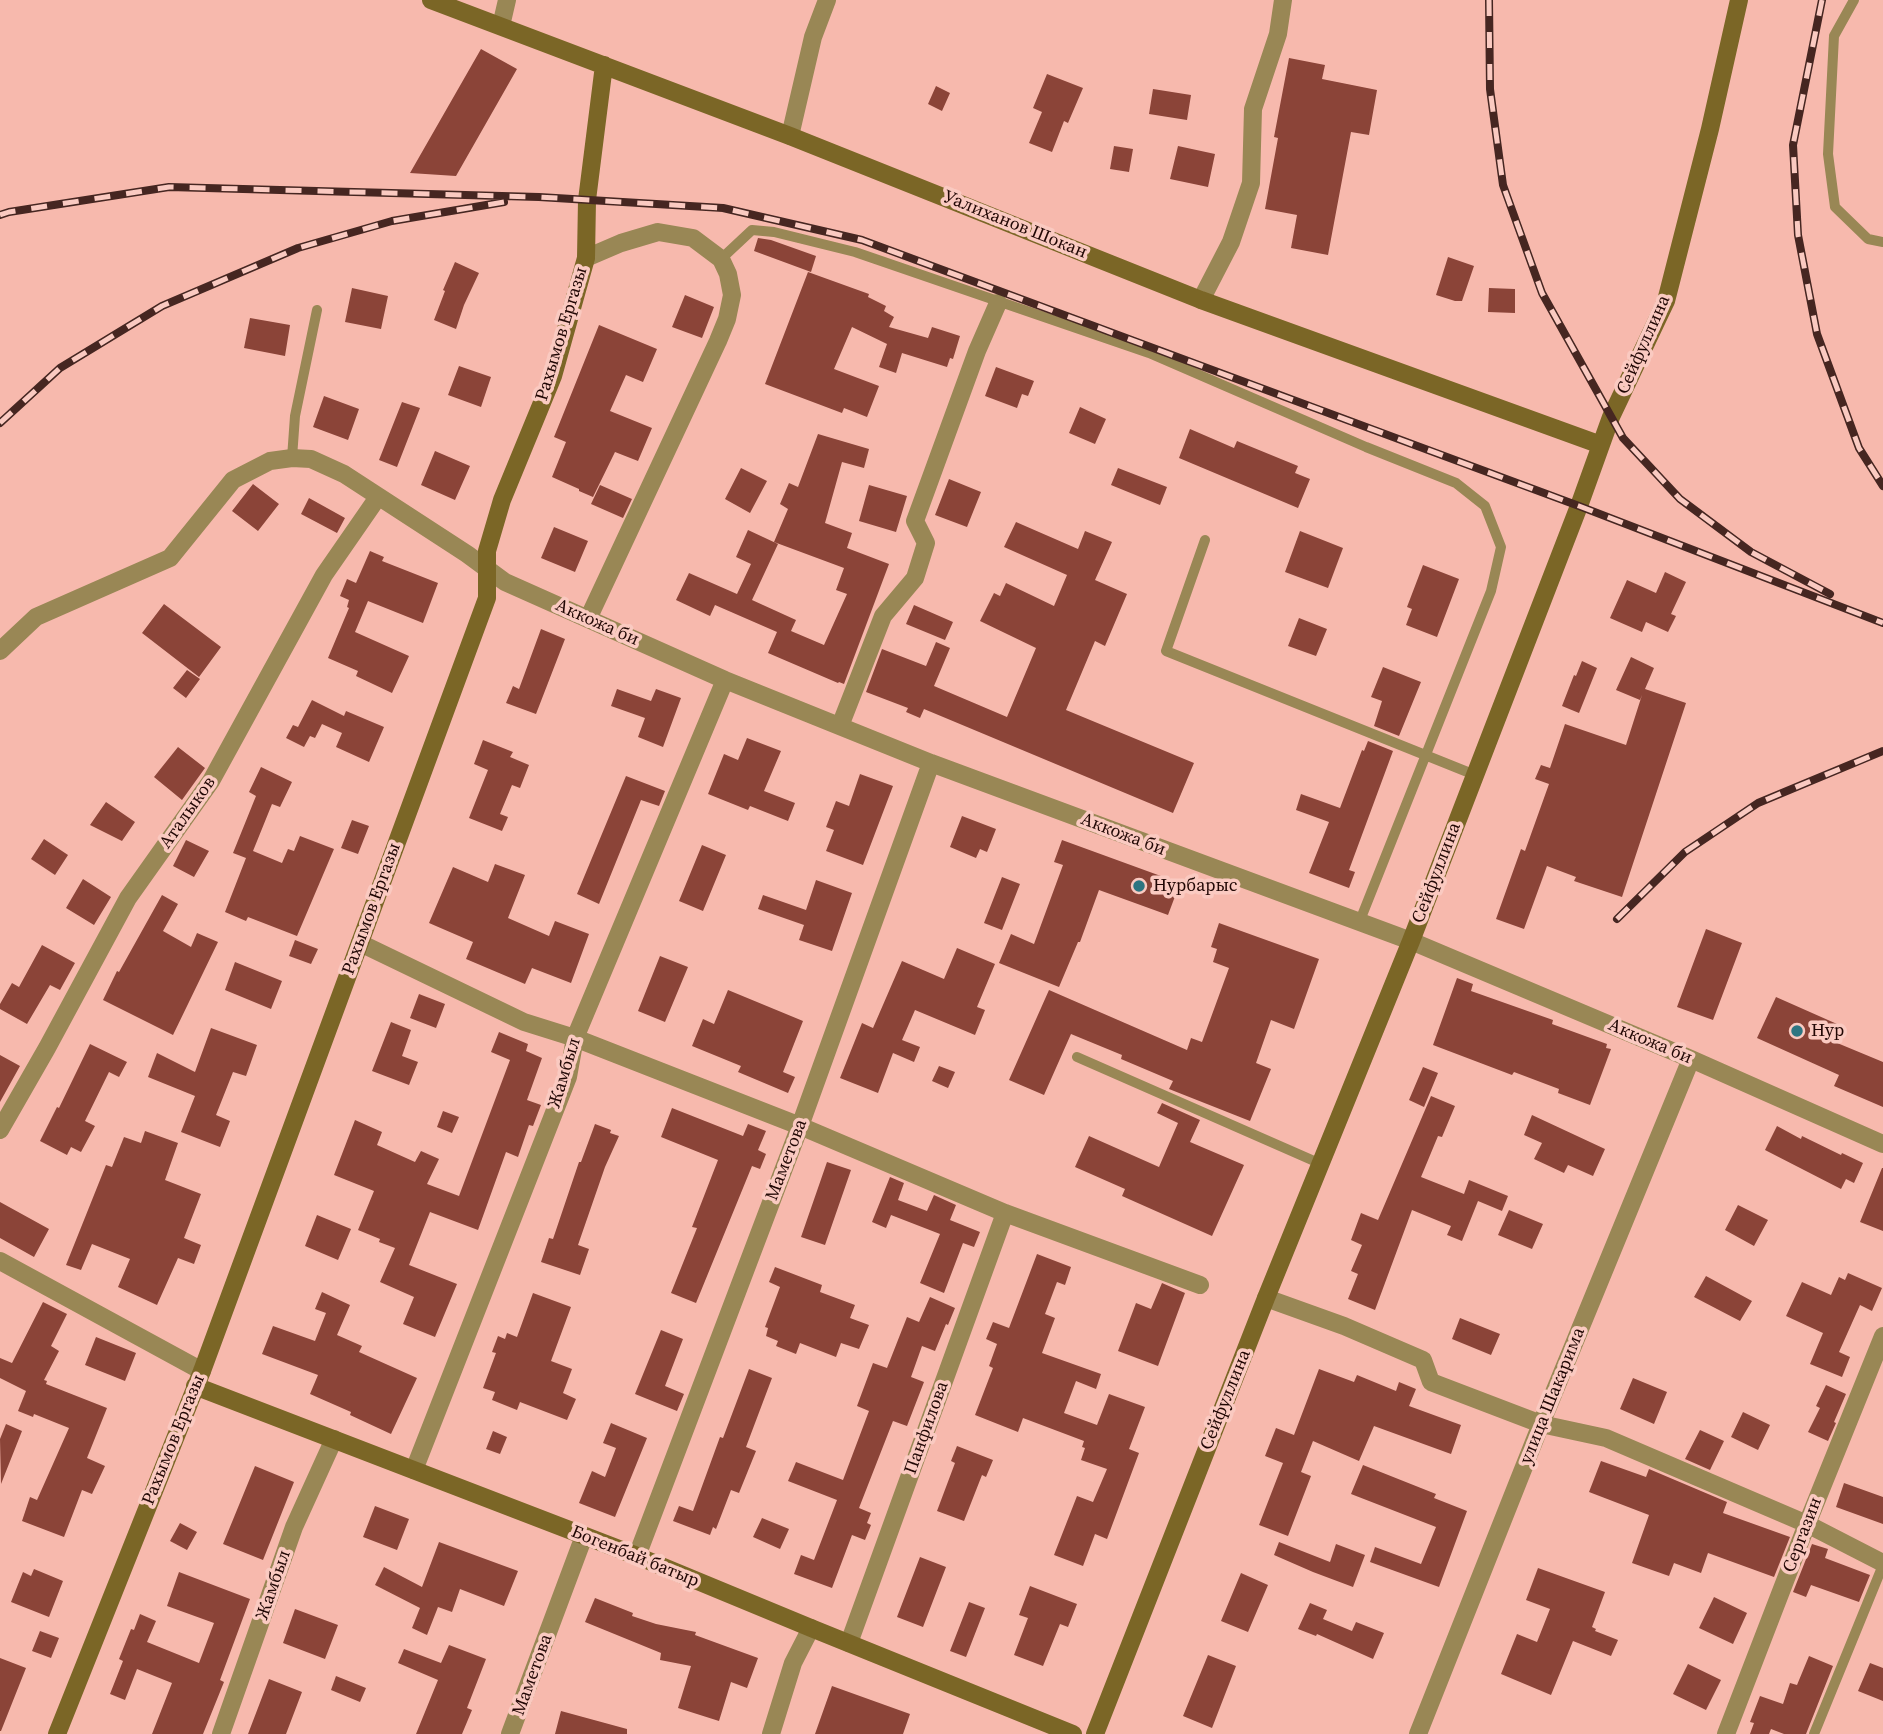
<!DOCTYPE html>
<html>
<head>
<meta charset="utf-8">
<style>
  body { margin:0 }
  canvas { display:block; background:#f7b9ad }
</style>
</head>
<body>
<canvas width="1883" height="1734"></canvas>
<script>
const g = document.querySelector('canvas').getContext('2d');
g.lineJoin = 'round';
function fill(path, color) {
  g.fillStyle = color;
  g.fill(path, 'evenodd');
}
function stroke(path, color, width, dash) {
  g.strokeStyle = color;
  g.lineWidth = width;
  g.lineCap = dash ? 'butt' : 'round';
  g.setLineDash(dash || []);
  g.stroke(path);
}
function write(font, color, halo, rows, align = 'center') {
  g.font = font + ' "Source Serif 4",serif';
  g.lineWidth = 7;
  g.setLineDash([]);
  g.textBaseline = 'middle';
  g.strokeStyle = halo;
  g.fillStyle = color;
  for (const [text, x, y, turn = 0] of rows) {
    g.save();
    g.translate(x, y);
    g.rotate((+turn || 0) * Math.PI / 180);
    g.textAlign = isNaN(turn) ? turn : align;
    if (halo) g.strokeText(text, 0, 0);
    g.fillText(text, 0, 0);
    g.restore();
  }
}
fill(new Path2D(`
  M481 49 517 69 456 176 410 173Z
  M1289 58 1325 65 1322 79 1377 90 1369 135 1351 132 1328 255 1291 248 1297 215 1265 209 1278 138 1274 137Z
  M1047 74 1083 88 1068 123 1064 121 1052 152 1029 143 1042 112 1033 108Z
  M936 86 950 93 942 111 928 104Z
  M1153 89 1191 95 1187 120 1149 114Z
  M1114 146 1133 149 1129 172 1110 169Z
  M1178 146 1215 154 1208 187 1170 179Z
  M758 238 771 240 816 256 811 272 754 251Z
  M1448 257 1474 266 1462 301H1455L1436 295Z
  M455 262 479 273 464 305 456 329 434 320 445 291 443 290Z
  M808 272 869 294 868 297 886 306 884 311 894 317 889 327 928 338 932 327 960 336 953 359 950 358 947 367 902 353 896 373 879 367 887 344 852 327 834 369 879 386 867 417 844 408 842 413 765 384Z
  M352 288 388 296 381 329 345 322Z
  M1489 288 1515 289V313L1488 312Z
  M685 295 714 307 702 338 672 327Z
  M250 318 290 325 285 356 244 348Z
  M599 325 657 349 643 382 626 375 610 411 652 428 638 461 615 452 593 497 579 491V489L552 477 566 442 554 437Z
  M459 366 491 377 481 407 448 395Z
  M996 367 1034 381 1028 396 1022 394 1017 408 985 396Z
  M324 396 359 409 348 440 313 427Z
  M402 402 420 408 397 467 379 460Z
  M1080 407 1106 419 1095 444 1069 433Z
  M1190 429 1234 448 1237 441 1298 466 1295 473 1310 479 1298 508 1179 458Z
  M818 434 869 449 864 468 842 462 825 523 852 533 847 548 889 564 844 684 839 682 838 683 768 653 777 632 715 605 710 616 676 600 689 573 737 594 751 564 736 557 748 530 778 544 752 600 796 620 791 631 824 645 847 594 836 590 844 568 774 542 788 509 780 504 789 483 798 487Z
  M435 451 470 466 455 500 421 485Z
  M741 468 767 481 750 513 725 499Z
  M1118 468 1167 487 1160 505 1111 485Z
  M949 479 981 492 967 527 935 515Z
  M253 484 279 504 258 531 232 511Z
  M600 485 632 499 623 518 591 504Z
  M869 485 907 496 896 532 859 521Z
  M309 498 345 518 337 533 301 514Z
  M1016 522 1078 549 1085 531 1112 542 1095 580 1127 594 1105 646 1095 641 1066 710 1194 763 1173 813 924 709 920 718 906 712 908 708 866 692 882 649 926 666 936 642 950 648 934 686 1007 717 1036 648 980 621 994 593 1000 596 1006 583 1054 606 1067 575 1004 547Z
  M554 527 588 541 575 572 541 558Z
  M1300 531 1343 548 1328 588 1285 572Z
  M370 551 384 557 382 561 438 583 423 623 368 601 355 632 409 656 392 693 356 676 358 671 328 658 349 608 347 607 349 600 340 596 347 579 356 583Z
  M1423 565 1459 579 1437 637 1406 625 1412 609 1407 607Z
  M1665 572 1686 582 1671 614 1676 616 1668 632 1646 622 1642 632 1610 618 1627 580 1656 593Z
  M164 604 221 647 199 677 142 633Z
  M914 605 953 622 945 640 906 624Z
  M1299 618 1327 629 1316 656 1288 646Z
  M541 629 565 639 536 714 506 703 513 686 519 689Z
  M1631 657 1654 668 1645 689 1686 703 1622 897 1574 881 1576 877 1547 866 1524 929 1496 919 1521 849 1525 851 1549 784 1535 779 1541 765 1550 768 1565 724 1626 745 1642 695 1640 700 1616 690Z
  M1582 661 1597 668 1579 713 1562 706 1574 675 1576 676Z
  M1383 667 1421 682 1399 736 1374 726 1382 701 1371 697Z
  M187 670 200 679 186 698 173 688Z
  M617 689 651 701 656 689 681 698 663 747 638 737 645 718 611 706Z
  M312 700 344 716 346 711 384 727 369 762 336 747 342 733 322 724 315 738 310 736 304 747 286 738 293 725 298 727Z
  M747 738 781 751 764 791 795 803 788 821 750 806 748 810 708 794 724 754 738 760Z
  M483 740 513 752 510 757 529 765 520 788 512 785 500 814 508 817 502 831 469 818 488 770 474 764Z
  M1368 741 1393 751 1349 870 1355 872 1349 888 1309 873 1329 822 1296 810 1301 794 1340 808 1362 750 1364 751Z
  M178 747 205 768 182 800 154 777Z
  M261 767 292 782 280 807 272 804 253 851 282 863 288 849 294 851 300 836 334 849 297 936 248 917 246 921 225 912 246 858 233 853 256 796 249 792Z
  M860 774 893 786 863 865 826 851 834 830 826 827 836 801 849 806Z
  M626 776 665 791 659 806 641 800 599 904 577 894Z
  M106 802 135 822 122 841 90 825Z
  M962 816 996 829 987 852 980 849 976 858 950 847Z
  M352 820 369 826 358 854 341 848Z
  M44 839 68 855 55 875 31 859Z
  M186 840 209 851 194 877 173 866Z
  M1062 840 1180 883 1168 915 1099 890 1080 942H1078L1059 987 999 963 1011 934 1034 944 1063 865 1054 862Z
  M702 845 726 855 703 911 679 901Z
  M495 864 525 875 508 918 549 936 555 921 589 934 571 983 532 968 525 984 466 959 473 942 429 923 453 867 488 882Z
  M1002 877 1020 884 1002 930 984 923Z
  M83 879 111 897 94 925 66 908Z
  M816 880 852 893 832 951 799 940 804 925 758 909 763 895 806 910Z
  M162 895 178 904 163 931 191 947 197 933 218 942 173 1035 103 1000 117 971 119 972Z
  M1219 923 1319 959 1294 1029 1271 1020 1256 1063 1271 1069 1250 1121 1169 1089 1173 1081 1121 1059 1122 1055 1071 1034 1044 1095 1009 1080 1049 990 1187 1050 1191 1038 1202 1042 1229 968 1213 962 1217 949 1211 947Z
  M1706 929 1742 943 1713 1020 1677 1007Z
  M295 940 318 949 311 964 289 956Z
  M42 945 75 963 60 990 50 985 27 1024 0 1009V1004L12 983 19 987Z
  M957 948 995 964 977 1007 985 1010 975 1035 915 1010 902 1040 920 1047 914 1062 893 1053 878 1093 840 1078 862 1023 873 1028 902 961 944 979Z
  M660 956 688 967 665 1022 638 1011Z
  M235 962 282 981 271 1009 225 990Z
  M1457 978 1473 984 1471 991 1553 1020 1552 1024 1607 1044 1606 1048 1611 1049 1590 1105 1558 1093 1559 1089 1514 1072 1512 1075 1433 1045Z
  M728 990 803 1021 783 1072 795 1077 788 1093 738 1072 741 1066 692 1046 703 1019 714 1024Z
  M419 994 445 1004 436 1028 410 1018Z
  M1776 997 1837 1024 1830 1040 1883 1062V1107L1834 1086 1839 1075 1757 1038Z
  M391 1022 411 1030 402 1056 418 1062 409 1085 372 1071Z
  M211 1028 257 1045 246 1076 233 1072 216 1115 230 1121 220 1147 181 1132 195 1096 148 1077 157 1053 195 1072Z
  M499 1032 528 1044 526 1051 542 1058 527 1100 541 1105 533 1126 529 1125 518 1157 506 1152 478 1230 430 1212 409 1265 457 1284 435 1337 403 1324 414 1297 380 1282 395 1248 379 1242 380 1239 358 1230 374 1191 334 1175 355 1120 382 1132 377 1145 415 1162 421 1151 439 1159 427 1184 459 1196 510 1060 491 1052Z
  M90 1044 127 1062 119 1077 109 1072 85 1121 95 1126 81 1152 71 1147 67 1155 40 1141 57 1107 59 1108Z
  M0 1055 20 1066 0 1102Z
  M939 1066 955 1072 948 1088 932 1081Z
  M1423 1067 1438 1073 1424 1107 1409 1100Z
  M1431 1096 1455 1106 1442 1137 1438 1136 1421 1177 1464 1194 1469 1180 1508 1196 1502 1211 1478 1201 1462 1241 1447 1235 1451 1226 1412 1210 1375 1310 1348 1299 1358 1274 1351 1271 1362 1245 1351 1240 1361 1213 1378 1220Z
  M1162 1103 1200 1120 1190 1142 1244 1165 1212 1236 1122 1196 1125 1189 1075 1167 1089 1136 1159 1167 1178 1123 1157 1113Z
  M672 1108 743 1136 748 1124 766 1131 758 1150 766 1154 760 1169 752 1166 696 1303 671 1293 697 1228 692 1227 718 1160 661 1137Z
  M443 1111 459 1117 452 1133 437 1127Z
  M1532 1115 1605 1149 1593 1176 1568 1165 1564 1173 1534 1159 1542 1143 1524 1135Z
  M595 1124 611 1130 610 1133 619 1136 605 1167 578 1245 589 1249 580 1275 541 1262 549 1238 553 1239 579 1162H581Z
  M1777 1126 1801 1139 1802 1136 1841 1155 1842 1153 1863 1163 1854 1183 1846 1179 1841 1189 1765 1150Z
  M145 1131 178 1143 165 1180 201 1194 184 1238 201 1245 194 1264 178 1258 157 1305 118 1287 130 1259 92 1244 81 1270 66 1265 106 1165 112 1167 124 1137 141 1143Z
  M827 1162 851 1170 825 1245 801 1237Z
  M1882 1168H1883V1231L1860 1222Z
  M890 1177 904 1183 898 1200 927 1211 934 1195 956 1205 950 1220 980 1232 974 1247 963 1243 944 1293 920 1283 940 1234 891 1215 886 1228 872 1222Z
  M0 1202 49 1229 34 1257 0 1238Z
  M1738 1205 1768 1220 1754 1246 1725 1230Z
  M1509 1210 1543 1224 1532 1249 1498 1235Z
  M317 1215 351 1229 338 1260 305 1246Z
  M1037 1254 1071 1267 1065 1285 1057 1282 1045 1314 1055 1318 1042 1353 1101 1374 1096 1389 1076 1381 1064 1413 1097 1425 1109 1394 1145 1407 1129 1449 1139 1453 1107 1539 1095 1534 1083 1566 1054 1555 1077 1496 1093 1502 1107 1469 1081 1460 1085 1448 1082 1447 1084 1441 1023 1418 1018 1432 975 1415 993 1368 989 1366 997 1344 986 1339 993 1322 1009 1328Z
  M775 1267 822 1285 820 1292 855 1305 850 1318 869 1325 859 1349 841 1343 836 1357 800 1343 796 1354 776 1346 778 1341 766 1336 768 1328 765 1327 780 1287 769 1282Z
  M1848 1273 1882 1288 1872 1311 1860 1305 1839 1352 1850 1357 1842 1377 1810 1364 1823 1333 1786 1316 1802 1282 1831 1295 1839 1277 1845 1280Z
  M1706 1276 1752 1301 1740 1321 1694 1297Z
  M1162 1283 1185 1293 1158 1366 1118 1351 1136 1303 1151 1309Z
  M322 1292 350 1305 337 1335 362 1346 359 1352 417 1378 391 1434 350 1415 351 1412 310 1394 318 1375 262 1354 273 1326 315 1341 326 1313 315 1309Z
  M533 1293 571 1307 551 1361 572 1369 563 1393 576 1399 567 1420 520 1402 517 1410 492 1400 495 1392 483 1388 496 1353 492 1352 498 1336 505 1339 507 1333 517 1337Z
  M930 1297 955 1308 948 1325 946 1324 935 1351 922 1346 911 1377 924 1382 907 1426 893 1421 859 1508 871 1513 867 1523 871 1525 865 1540 852 1535 832 1588 794 1574 801 1555 814 1560 837 1500 788 1481 796 1462 843 1480 869 1411 857 1406 873 1363 887 1368 907 1317 919 1322Z
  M43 1302 67 1314 51 1346 59 1351 44 1380 47 1381 46 1384 107 1408 87 1458 105 1466 92 1494 82 1490 64 1537 22 1521 30 1497 37 1500 69 1428 34 1414 33 1417 18 1411 26 1391 0 1378V1358L12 1363Z
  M1460 1318 1500 1334 1491 1355 1452 1339Z
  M661 1330 683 1339 665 1386 684 1394 677 1411 635 1394Z
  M96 1337 136 1353 125 1381 85 1365Z
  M749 1369 772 1378 746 1447 756 1451 739 1493 731 1490 716 1529 713 1527 710 1535 673 1521 679 1506 693 1511 720 1437 723 1438Z
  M1319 1369 1354 1382 1357 1375 1396 1391 1399 1382 1416 1389 1409 1406 1461 1425 1451 1454 1374 1426 1359 1461 1313 1441 1301 1472 1311 1476 1288 1536 1259 1525 1283 1463 1265 1456 1276 1428 1294 1435Z
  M1633 1378 1667 1392 1654 1424 1620 1409Z
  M1826 1385 1846 1394 1834 1422 1836 1423 1828 1441 1808 1432 1820 1408 1816 1406Z
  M1743 1412 1770 1425 1758 1450 1731 1437Z
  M611 1423 647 1438 615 1517 579 1503 592 1471 605 1477 616 1448 603 1443Z
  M6 1424 22 1431 1 1484 0 1439Z
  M1700 1430 1724 1441 1710 1470 1685 1459Z
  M493 1431 507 1437 500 1454 486 1449Z
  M957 1446 993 1460 986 1477 982 1475 964 1521 937 1511 955 1463 951 1461Z
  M1601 1461 1646 1477 1649 1469 1727 1502 1723 1513 1790 1537 1774 1577 1708 1553 1701 1573 1674 1563 1669 1576 1632 1563 1649 1515 1589 1492Z
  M1363 1465 1436 1494 1434 1498 1467 1511 1439 1587 1370 1562 1375 1547 1421 1564 1436 1527 1351 1494Z
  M255 1466 294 1482 263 1560 223 1544Z
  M1844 1483 1883 1497V1524L1836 1507Z
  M375 1506 409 1519 397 1550 363 1537Z
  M762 1518 789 1529 780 1549 753 1537Z
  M180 1523 197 1532 187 1550 170 1541Z
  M439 1542 518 1571 504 1606 460 1589 452 1612 438 1607 427 1635 412 1628 420 1608 375 1585 384 1567 422 1587Z
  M1279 1542 1330 1562 1336 1544 1365 1555 1353 1587 1313 1572 1274 1555Z
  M1812 1544 1828 1549 1825 1558 1870 1575 1859 1602 1811 1585 1806 1597 1793 1592Z
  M920 1557 946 1567 923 1627 897 1617Z
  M1538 1568 1605 1592 1592 1627 1596 1629 1595 1631 1618 1640 1611 1656 1573 1641 1551 1695 1501 1674 1517 1634 1537 1642 1550 1609 1526 1600Z
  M34 1569 63 1581 49 1617 11 1602 23 1572 31 1576Z
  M179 1572 250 1599 220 1680 224 1682 203 1734H152L172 1683 137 1669 125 1700 110 1694 123 1661 119 1659 131 1629 134 1630 140 1614 156 1621 147 1642 199 1663 214 1623 167 1606Z
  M1241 1573 1268 1585 1248 1632 1221 1621Z
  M1030 1586 1077 1604 1068 1627 1060 1624 1043 1666 1014 1655 1028 1618 1019 1615Z
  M1714 1597 1747 1613 1733 1644 1699 1628Z
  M595 1598 633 1613 632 1616 656 1624 696 1632 695 1635 758 1658 747 1688 731 1682 719 1721 678 1708 691 1666 660 1660 661 1653 585 1622Z
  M969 1602 985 1608 966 1657 950 1651Z
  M1310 1603 1327 1610 1323 1619 1352 1631 1356 1622 1384 1633 1373 1659 1317 1634 1316 1636 1298 1629Z
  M295 1609 338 1625 325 1659 283 1643Z
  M40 1631 59 1638 51 1658 32 1651Z
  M449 1645 486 1659 467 1708 472 1710 462 1734H416L438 1680 398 1663 404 1649 441 1663Z
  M1208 1655 1236 1666 1212 1728 1183 1716Z
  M1809 1656 1833 1666 1806 1734H1784L1771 1729 1769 1734H1750L1754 1723 1750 1722 1760 1696 1783 1704 1790 1683 1797 1685Z
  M0 1658 26 1668 1 1731H0Z
  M1870 1663 1883 1668V1701L1858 1691Z
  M1688 1664 1721 1680 1706 1710 1673 1694Z
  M336 1676 366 1688 360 1702 331 1690Z
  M269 1679 302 1692 286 1734H248Z
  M832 1686 910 1714 903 1734H815Z
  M561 1711 627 1729V1734H555Z`), '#8b4438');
stroke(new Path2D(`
  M1854 0 1834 36 1828 154 1835 207 1868 239 1883 242
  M721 259 752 230 774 232 855 252 1149 353 1366 447 1456 483 1485 506 1501 547 1491 591 1359 923
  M292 458 295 416 317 310
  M1205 540 1166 651 1475 775
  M1077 1057 1321 1164
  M1814 1734 1883 1565`), '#998755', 10);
stroke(new Path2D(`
  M501 26 507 0
  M790 136 813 37 827 0
  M586 258 621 243 658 232 693 238 721 259 728 274 732 295 727 319 718 341 588 619
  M1201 300 1231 242 1251 183 1253 109 1278 34 1283 0
  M0 651 36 617 170 558 233 480 270 461 292 458 311 459 344 474 467 554 505 582 725 680 931 763 1411 941 1691 1059 1883 1144
  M840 726 883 616 915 578 926 543 915 521 977 351 998 303
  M360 943 524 1022 575 1038 800 1126 1005 1213 1200 1285
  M0 1130 47 1048 128 898 211 781 324 575 378 497
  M0 1261 202 1371
  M1266 1298 1344 1326 1423 1360 1431 1382 1541 1424 1606 1438 1807 1524 1883 1563
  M414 1470 568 1077 575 1038 725 680
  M637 1556 800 1126 931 763
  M849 1643 1005 1213
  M221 1734 294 1527 334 1439
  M510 1734 584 1536
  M771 1734 793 1663 811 1628
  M1418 1734 1541 1424 1691 1059
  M1726 1734 1807 1524 1883 1336`), '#998755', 18);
stroke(new Path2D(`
  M431 0 790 136 1201 300 1601 445
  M195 1386 637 1556 811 1628 1073 1734
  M57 1734 202 1371 487 598V551L502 500 553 376 586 258 587 200 604 65
  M1095 1734 1266 1298 1411 941 1579 506 1611 417 1666 301 1710 129 1739 0`), '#7b6626', 18);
const rail = new Path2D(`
  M1489 0 1490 89 1503 185 1542 293 1623 438 1680 499 1751 552 1830 594
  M1822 0 1793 145 1798 235 1817 334 1859 448 1883 486
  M0 215 9 212 169 187 539 197 723 208 862 240 1579 506 1883 623
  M0 423 60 368 162 306 298 248 392 221 504 202
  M1617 919 1685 852 1758 803 1883 751`);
stroke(rail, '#462621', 8);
stroke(rail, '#facac1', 5, [16]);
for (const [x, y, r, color] of [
  [1139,886,7,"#2e7581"],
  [1797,1031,7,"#2e7581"]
]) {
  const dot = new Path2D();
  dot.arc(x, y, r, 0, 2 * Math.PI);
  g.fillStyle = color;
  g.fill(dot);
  stroke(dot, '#facac1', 2.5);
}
write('18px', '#210704', '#facac1', [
  ["Уалиханов Шокан",1015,225,22],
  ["Рахымов Ергазы",562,334,-73],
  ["Сейфуллина",1644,345,-66],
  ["Аккожа би",597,623,24],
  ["Аталыков",188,813,-55],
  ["Аккожа би",1123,835,21],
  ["Сейфуллина",1437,873,-69],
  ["Рахымов Ергазы",372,909,-70],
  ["Аккожа би",1650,1042,23],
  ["Жамбыл",565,1073,-73],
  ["Маметова",787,1160,-69],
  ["улица Шакарима",1553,1396,-68],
  ["Сейфуллина",1226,1400,-68],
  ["Панфилова",927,1428,-70],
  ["Рахымов Ергазы",174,1440,-68],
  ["Сергазин",1803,1535,-69],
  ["Богенбай батыр",635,1557,22],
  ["Жамбыл",274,1585,-71],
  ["Маметова",533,1675,-70]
]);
write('18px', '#210704', '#facac1', [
  ["Нурбарыс",1153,886],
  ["Нур",1811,1031]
], 'left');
</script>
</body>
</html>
